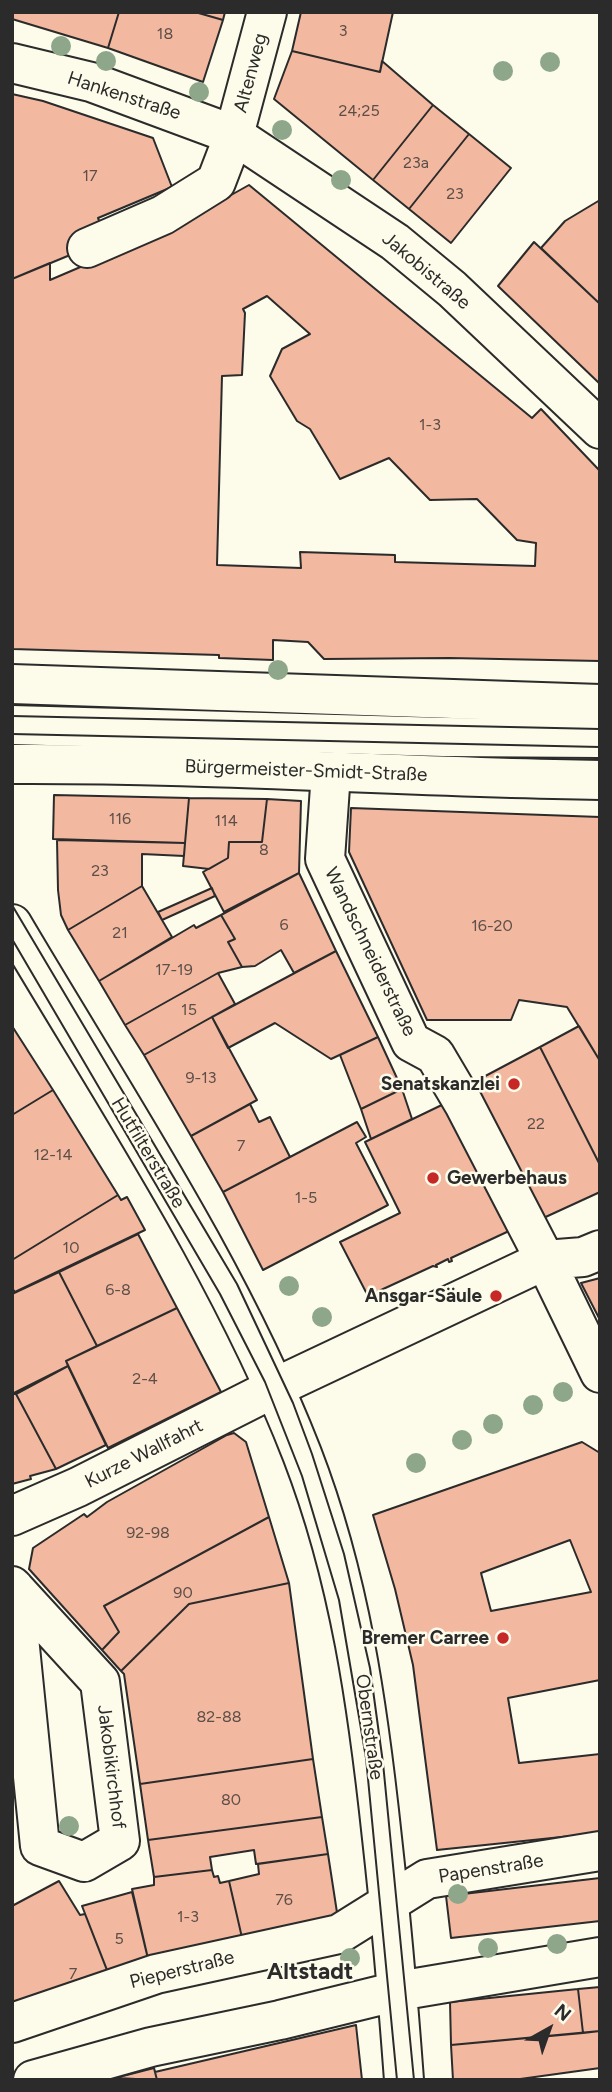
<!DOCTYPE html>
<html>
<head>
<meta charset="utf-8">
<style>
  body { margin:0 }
  #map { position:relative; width:612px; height:2092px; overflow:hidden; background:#fdfbea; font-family:Figtree,sans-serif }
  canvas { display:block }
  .frame { position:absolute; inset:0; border:14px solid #2b2b2b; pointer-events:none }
  .north { position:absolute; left:514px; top:1994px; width:70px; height:70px; -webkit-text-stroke:5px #fdfbea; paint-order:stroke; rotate:40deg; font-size:19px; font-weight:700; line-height:28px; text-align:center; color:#2b2b2b }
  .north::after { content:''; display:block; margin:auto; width:24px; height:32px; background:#2b2b2b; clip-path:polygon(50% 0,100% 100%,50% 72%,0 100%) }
</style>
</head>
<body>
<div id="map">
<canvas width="612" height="2092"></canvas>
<div class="frame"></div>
<div class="north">N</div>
</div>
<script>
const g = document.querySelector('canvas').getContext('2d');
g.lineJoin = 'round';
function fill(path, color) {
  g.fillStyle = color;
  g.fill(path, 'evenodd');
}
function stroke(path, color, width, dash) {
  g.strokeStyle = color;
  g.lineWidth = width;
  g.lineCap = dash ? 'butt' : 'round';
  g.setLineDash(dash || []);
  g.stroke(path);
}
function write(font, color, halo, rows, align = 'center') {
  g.font = font + ' Figtree,sans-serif';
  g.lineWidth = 5;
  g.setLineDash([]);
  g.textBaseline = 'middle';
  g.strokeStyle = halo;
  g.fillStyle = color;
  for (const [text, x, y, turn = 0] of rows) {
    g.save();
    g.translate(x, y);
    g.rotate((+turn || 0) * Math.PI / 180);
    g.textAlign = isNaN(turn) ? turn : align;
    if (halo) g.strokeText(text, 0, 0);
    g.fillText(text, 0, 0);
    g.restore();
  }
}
const building = new Path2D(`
  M12 12H119L108 48 12 19Z
  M119 12H195L223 20 203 82 108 48Z
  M195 12H225L223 20Z
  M301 12H393L380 72 292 51Z
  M292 51 380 72 382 61 433 105 373 180 274 99Z
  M12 94 43 101 153 138 172 187 98 218 103 230 87 248 12 279Z
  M433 105 469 134 409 209 373 180Z
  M469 134 511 168 451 243 409 209Z
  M249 185 532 418 541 409 600 471V661L449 658 324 659 308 642 273 640V660L219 658V655L12 649V279L50 263V280L174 227ZM267 296 310 334 282 349 270 376 297 421 310 429 340 479 389 458 430 500 477 499 517 540 536 543 535 566 395 562V555L300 552 301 568 217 565 222 376 242 375 245 313 243 309Z
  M600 200V304L541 248 565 221Z
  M534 242 600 304V384L498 286Z
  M54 795 189 798 185 843 53 839Z
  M189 798 267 799 262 842H229L228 858 209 869 183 866Z
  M267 799 301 801 299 873 224 912 203 872 228 858 229 842H262Z
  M351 808 600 817V1061L567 1007 519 1000 511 1020H427L349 852Z
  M57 840 185 843 184 856 142 854V886L68 930 61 915 58 890Z
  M299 873 336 951 294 973 281 950 255 966 242 967 228 942 235 939 221 915Z
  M142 886 172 937 99 981 68 930Z
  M212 888 215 896 162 920 158 912Z
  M221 915 235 939 228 942 242 967 218 973 125 1025 99 981 194 925 196 928Z
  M336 951 378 1037 331 1059 275 1023 228 1048 212 1017Z
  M218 973 235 1004 144 1055 125 1025Z
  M212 1017 257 1100 191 1136 144 1055Z
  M12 1026 53 1090 12 1115Z
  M579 1026 600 1061V1165L540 1047Z
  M378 1037 402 1089 361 1109 340 1055Z
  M540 1047 600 1165V1192L539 1220 474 1082Z
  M402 1089 412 1119 371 1139 361 1109Z
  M53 1090 118 1195 12 1260V1115Z
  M448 1102 509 1231 451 1258 452 1261 449 1262 448 1259 436 1265 437 1267 433 1266 368 1296 340 1242 400 1213 365 1142Z
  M250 1104 259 1122 270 1117 290 1157 223 1192 191 1136Z
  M357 1122 366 1137 356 1143 388 1205 263 1270 223 1192Z
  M118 1195 121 1200 127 1197 145 1230 15 1292 12 1288V1260Z
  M138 1234 177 1308 97 1346 59 1272Z
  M59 1272 97 1346 66 1361 68 1366 12 1394V1294Z
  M600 1278V1320L581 1283Z
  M177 1308 221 1392 108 1448 66 1361Z
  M68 1366 106 1445 56 1469 16 1394Z
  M12 1394H16L56 1469 30 1476 31 1479 12 1484Z
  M234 1433 246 1442 269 1517 104 1606 119 1632 102 1650 29 1569 33 1548 84 1514 87 1517 107 1502 227 1435Z
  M582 1442 600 1453V1680L508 1698 519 1763 600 1754V1833L437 1850 413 1665 395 1589 373 1515ZM570 1540 591 1592 491 1611 481 1573Z
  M269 1517 289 1583 189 1604 121 1671 102 1650 119 1632 104 1606Z
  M289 1583 313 1759 140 1784 124 1674 121 1671 189 1604Z
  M313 1759 322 1817 148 1840 140 1784Z
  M322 1817 328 1854 256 1864 254 1850 210 1857 212 1870 154 1877 148 1840Z
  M328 1854 338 1919 243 1942 229 1881 259 1874 258 1864Z
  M212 1870 214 1877 218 1876 220 1883 229 1881 243 1942 149 1963 132 1889 154 1885V1877Z
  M600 1878V1921L451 1938 446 1896Z
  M59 1881 80 1915 85 1914 110 1978 12 2008V1906Z
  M132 1892 149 1963 109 1975 82 1906Z
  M600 1987V2031L583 2033 578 1989Z
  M578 1989 583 2033 451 2045 450 2002Z
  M356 2025 362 2080H157L155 2072Z
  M600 2031V2068L513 2080H453L451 2045Z
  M154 2068 157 2080 115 2078Z`);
fill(building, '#f2b8a0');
stroke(building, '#2b2b2b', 2);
const minor = new Path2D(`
  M12 63 91 82 234 135 395 242 452 289 600 429
  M87 248 163 215 216 182 234 135 267 12
  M12 725 444 737 600 738
  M331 772 325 859 411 1042 435 1055 464 1104 545 1260 600 1373
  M12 924C114 1097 229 1267 302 1454 350 1578 368 1707 382 1838 391 1918 398 1999 404 2080
  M12 1516 78 1487 274 1388 545 1260 583 1257 600 1250
  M12 1586 100 1682 120 1841 84 1862 40 1846 14 1588
  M12 2023 156 1974 339 1934 427 1879 600 1851
  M33 2080 151 2047 280 2020 398 1991 600 1957`);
const major = new Path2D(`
  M12 684 600 704
  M12 764C208 763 404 777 600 780`);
stroke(minor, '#2b2b2b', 42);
stroke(major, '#2b2b2b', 42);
stroke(minor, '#fdfbea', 38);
stroke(major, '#fdfbea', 38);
stroke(new Path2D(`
  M12 716 600 729
  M12 734 600 747
  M12 905 237 1284 293 1403 312 1454 344 1554 370 1668 383 1763 414 2080
  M12 939 220 1294 265 1382 302 1476 339 1600 366 1758 397 2080`), '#2b2b2b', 2);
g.fillStyle = '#8ea78a';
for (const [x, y] of [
  [61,46],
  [106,61],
  [550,62],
  [503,71],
  [199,92],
  [282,130],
  [341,180],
  [278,670],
  [289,1286],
  [322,1317],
  [563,1392],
  [533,1405],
  [493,1424],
  [462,1440],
  [416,1463],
  [69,1826],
  [458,1894],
  [557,1944],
  [488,1948],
  [350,1958]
]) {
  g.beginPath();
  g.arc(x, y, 10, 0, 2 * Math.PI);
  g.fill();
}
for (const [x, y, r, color] of [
  [514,1084,7,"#c62828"],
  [433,1178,7,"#c62828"],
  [496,1296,7,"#c62828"],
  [503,1638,7,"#c62828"]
]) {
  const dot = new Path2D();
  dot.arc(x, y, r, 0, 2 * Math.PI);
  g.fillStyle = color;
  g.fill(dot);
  stroke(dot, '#fdfbea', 2.5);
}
write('16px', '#5d4e48', null, [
  ["3",343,31],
  ["18",165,34],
  ["24;25",359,111],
  ["23a",416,163],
  ["17",90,176],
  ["23",455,194],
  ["1-3",430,425],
  ["116",120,819],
  ["114",226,821],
  ["8",264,850],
  ["23",100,871],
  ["6",284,925],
  ["16-20",492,926],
  ["21",120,933],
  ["17-19",174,970],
  ["15",189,1010],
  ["9-13",201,1078],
  ["22",536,1124],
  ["7",241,1146],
  ["12-14",53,1155],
  ["1-5",306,1198],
  ["10",71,1248],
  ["6-8",118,1290],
  ["2-4",145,1379],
  ["92-98",148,1533],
  ["90",183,1593],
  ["82-88",219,1717],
  ["80",231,1800],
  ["76",284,1900],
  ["1-3",188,1917],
  ["5",119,1939],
  ["7",73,1974]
]);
write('19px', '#2b2b2b', '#fdfbea', [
  ["Altenweg",251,73,-75],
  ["Hankenstraße",124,96,18],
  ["Jakobistraße",426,271,40],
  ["Bürgermeister-Smidt-Straße",306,771,2],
  ["Wandschneiderstraße",370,952,64],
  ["Hutfilterstraße",148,1153,59],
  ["Kurze Wallfahrt",144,1454,-27],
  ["Obernstraße",369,1727,82],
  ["Jakobikirchhof",111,1767,83],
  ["Papenstraße",491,1869,-9],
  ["Pieperstraße",182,1970,-14]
]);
write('bold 19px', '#2b2b2b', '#fdfbea', [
  ["Senatskanzlei",500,1084],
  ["Gewerbehaus",447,1178,"left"],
  ["Ansgar-Säule",482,1296],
  ["Bremer Carree",489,1638]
], 'right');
write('bold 23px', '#2b2b2b', '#fdfbea', [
  ["Altstadt",310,1972]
]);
</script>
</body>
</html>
